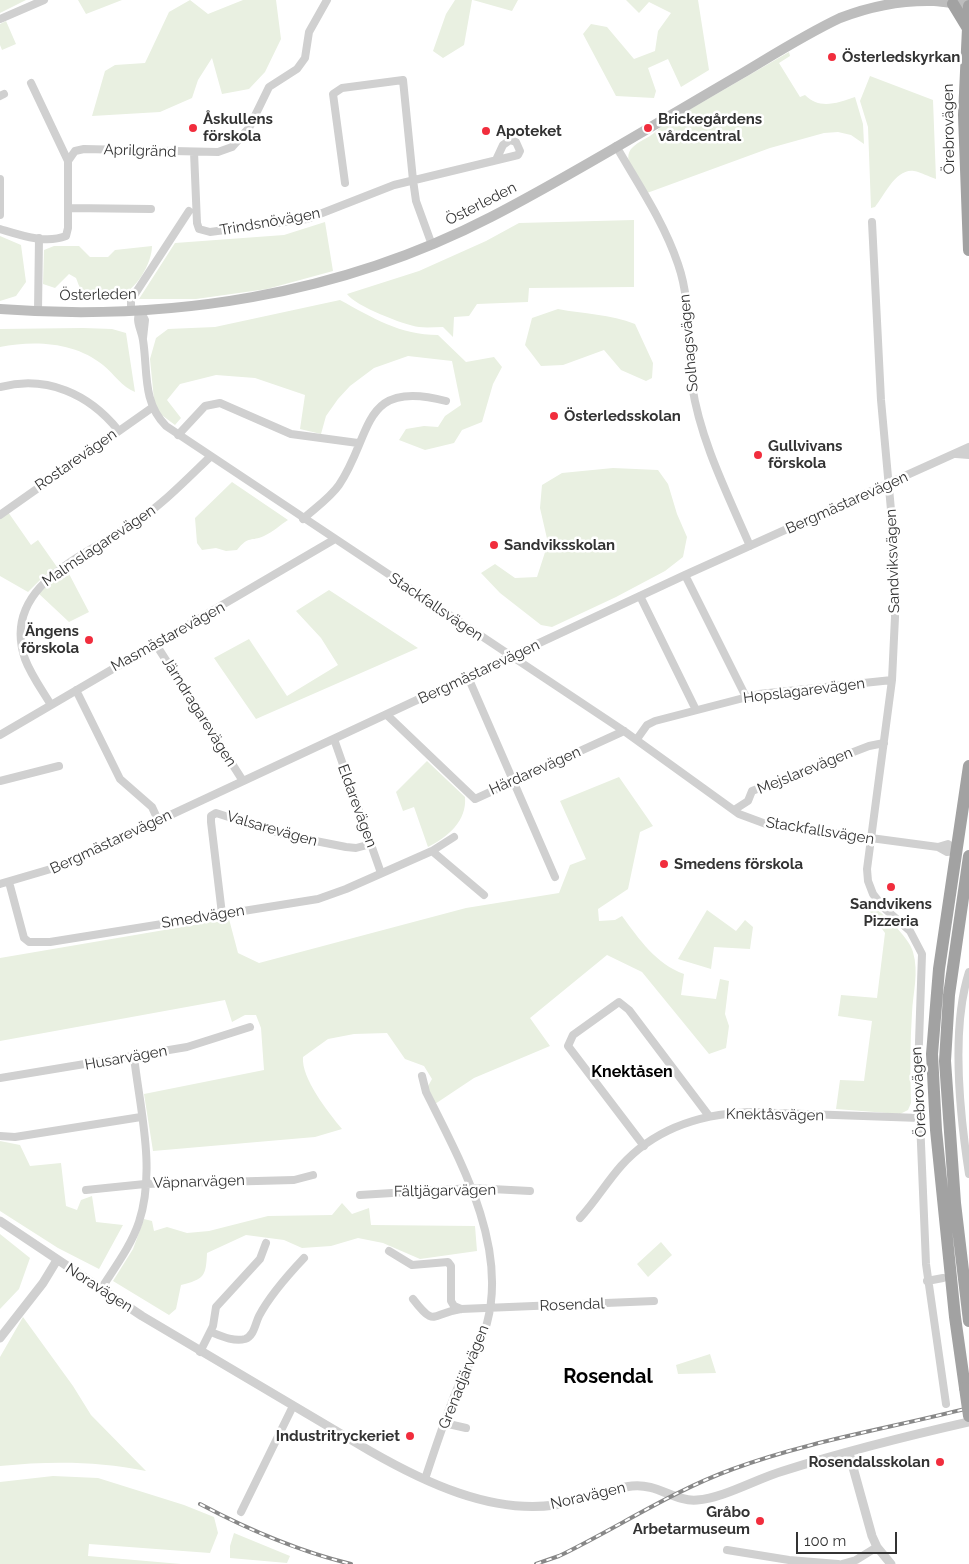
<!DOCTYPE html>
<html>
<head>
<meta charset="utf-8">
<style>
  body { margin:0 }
  #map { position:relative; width:969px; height:1564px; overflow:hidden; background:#fff; font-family:Raleway,sans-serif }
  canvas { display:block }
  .scale { position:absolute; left:796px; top:1532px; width:101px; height:22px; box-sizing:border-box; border:2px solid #333; border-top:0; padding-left:6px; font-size:15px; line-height:18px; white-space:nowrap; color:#333; -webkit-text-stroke:4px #fff; paint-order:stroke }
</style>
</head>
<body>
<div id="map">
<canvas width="969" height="1564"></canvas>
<div class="scale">100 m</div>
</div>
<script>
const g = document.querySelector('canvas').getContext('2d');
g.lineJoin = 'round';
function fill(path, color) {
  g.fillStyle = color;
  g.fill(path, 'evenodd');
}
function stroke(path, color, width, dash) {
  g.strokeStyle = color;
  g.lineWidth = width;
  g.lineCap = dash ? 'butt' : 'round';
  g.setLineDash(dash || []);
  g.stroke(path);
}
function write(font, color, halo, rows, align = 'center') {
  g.font = font + ' Raleway,sans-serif';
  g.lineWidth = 5;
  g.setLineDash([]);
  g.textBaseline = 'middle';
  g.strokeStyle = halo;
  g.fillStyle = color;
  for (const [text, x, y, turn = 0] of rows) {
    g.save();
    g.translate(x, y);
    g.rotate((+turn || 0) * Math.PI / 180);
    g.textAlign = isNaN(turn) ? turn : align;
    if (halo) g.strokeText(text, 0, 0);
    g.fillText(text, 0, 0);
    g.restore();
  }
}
fill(new Path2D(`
  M0 0H26L0 13Z
  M78 0H122L86 14Z
  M190 0 208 14 243 0H276L281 39 265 72 249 89 222 94 212 58 198 80 192 98 160 112 92 116 105 71 115 65 145 63 169 12Z
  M455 0H472L464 45 443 58 433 51 446 14Z
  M473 0H518L512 11Z
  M626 0H698L709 70 681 87 668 59 648 68 656 91 654 98 616 96 583 34 591 24 607 27 634 59 655 51 658 31 671 13 649 2 639 13Z
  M6 21 16 44 2 50 0 45V24Z
  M789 52 790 56 779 63 800 97 805 95C820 110 837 103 855 97L863 124 864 144 851 135 838 132 824 133 770 148 647 193C640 182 619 159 633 147 643 138 650 139 661 126Z
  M870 76 933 100 936 179C929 177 921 172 914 171 896 168 884 196 875 207L871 208 868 127 860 101Z
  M634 220V287L529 288 528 302 477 304 469 316 454 317 453 337 443 327C435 327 427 328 419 327 404 325 355 306 347 294L419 271 486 241 519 223Z
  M325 222 333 271 267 289 196 299H139L175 243 284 235Z
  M0 236 21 245 26 282 16 296 0 301Z
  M54 246H79L90 257H108L115 250 152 246C152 263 136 292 117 296 107 298 91 293 81 291L76 278 69 274 55 288 43 284 44 250Z
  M340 300C373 318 400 335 438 335L466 362 494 357 502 367 493 384 482 422 462 430 454 443 425 450 399 440 406 429 424 426 438 427 445 416 461 405 452 361 408 356 374 368 350 386 338 399 326 416 321 434 300 429 305 395 255 378 216 375 180 384 167 400 181 418 175 425 155 410 150 359 156 338 168 329 215 327Z
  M558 309C583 314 611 314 635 324L653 363 652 378 646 381 621 370 604 350 563 365 541 366 525 345 532 318Z
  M83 328 112 329 126 333 135 392C122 387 114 374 103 365 75 342 34 340 0 347V329Z
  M613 468 658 470 668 484 677 514 687 537 683 557 665 571 616 597 552 627 541 625 500 593 481 573 495 564 515 578 537 577 548 543 540 508 542 485 562 473Z
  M232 482 288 520C280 525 273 532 264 536 251 542 249 535 237 550L226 551 216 548 202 550 197 543 195 518Z
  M8 512 31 545 38 540 57 567 43 577 28 592 0 576V519Z
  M67 570 89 612 69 622 37 592Z
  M329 590 418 648 256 719 214 658 249 639 287 696 338 665 321 638 296 611Z
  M427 761 465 797C467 821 448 837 428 847L414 807 403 811 396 792Z
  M619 777 653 826 640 832 628 889 598 909 599 921 615 920 622 916C639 939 656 964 684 974L681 995 716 999 720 979 729 981 725 1014 729 1026 726 1048 709 1054 642 972 607 955 530 1018 550 1046 474 1078 435 1104 427 1088 432 1079 424 1066 405 1059 387 1033 354 1034 328 1039 303 1057C301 1078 328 1112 342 1129L315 1137 153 1151 144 1094 264 1070 261 1028 256 1015H245L232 1022 225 1000 0 1041V958L229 919 238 953 259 963 466 908 559 893 570 865 586 859 560 801Z
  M866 903C879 908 910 938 913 952 919 973 913 992 912 1013 910 1043 910 1073 911 1103L908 1110 900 1114 836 1109 840 1080 864 1081 872 1021 838 1016 841 995 877 998 885 933 865 905Z
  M707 910 736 931 745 920 753 927 750 949 714 947 711 969 678 959Z
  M0 1141 20 1145 30 1166 61 1163 66 1206 77 1210 81 1200 92 1196 96 1222 123 1225 99 1269 58 1248 0 1211Z
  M342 1203 352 1214 369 1208 371 1225 475 1226 477 1251 420 1259 383 1243 358 1238 331 1246 302 1248 284 1240 246 1235 207 1253C206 1277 204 1279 181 1285L176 1309 169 1315 113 1281 133 1249 144 1219 152 1221 154 1231 167 1227 187 1233 209 1231 268 1216 332 1215Z
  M0 1234 30 1258 19 1289 0 1309Z
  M661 1242 672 1255 648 1277 637 1264Z
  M23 1317 73 1386 91 1415 146 1471C97 1461 50 1461 0 1466V1357Z
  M710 1354 716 1373 678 1374 676 1365Z
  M53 1476 98 1478 184 1505 214 1517 218 1533 210 1553 89 1544 88 1556 181 1564H0V1482Z
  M234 1533 290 1556 287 1563 230 1558V1546Z`), '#e9f0e1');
stroke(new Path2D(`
  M0 19 44 0
  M0 96 4 94
  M616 146C638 184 664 222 678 264 692 304 686 344 692 385 700 440 728 495 750 546
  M194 152 197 223 199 229 210 232 307 219 394 185 518 155 520 151 516 142 510 140 503 145 496 160
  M68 161 75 151 84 149 218 152 232 147 249 128 269 87 297 69 305 58 309 32 327 0
  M0 179V215
  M345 183 333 94 342 88 403 80 413 180 416 201 432 245
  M69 208 151 209
  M872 222 881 400 894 543 895 617 892 680 867 869 868 881 873 894 883 907 910 931 922 954 918 1072 926 1264 946 1404
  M0 229C20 235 45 244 66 236L68 228V161L31 83
  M131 310V300L189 211
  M140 310C135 322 141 328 143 340 148 371 142 402 166 426L624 731 739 814 766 824 938 847 947 852 957 850
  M140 310 145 320 143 338
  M38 311 39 238
  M0 387C47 375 89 394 118 430
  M178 435 205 406 220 403 291 434 358 443
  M956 454 969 455
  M0 515 153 407
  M303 519C315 508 330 498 339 485 373 435 360 378 446 401
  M685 575 746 697
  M640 596 696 710
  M155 643 243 781
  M468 677 555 877
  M76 690 120 779 152 807 158 820
  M51 705C42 690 31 675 25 659 0 586 86 555 133 524 162 505 185 481 210 457
  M387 715 475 799 624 731
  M0 735 335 539
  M334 739 381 873
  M637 739 647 725 655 721 759 694 892 680
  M0 781 59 766
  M734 810 748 801 752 791 869 746 884 743
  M938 847 948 844 957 850
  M432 851 484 895
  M9 882 24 938 29 942H50L318 899 346 889 432 851 454 837
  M0 884 61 866 685 575 969 447
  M222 914 211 822V816L216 813 285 835 346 847 356 848 371 844
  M969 972C951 1028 960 1116 969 1174
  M422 1076 426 1092C460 1160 508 1245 487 1323 481 1346 467 1367 457 1389 445 1418 435 1449 425 1479
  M0 1078 187 1047 250 1027
  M0 1136 15 1137 141 1117
  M644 1146 568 1046 573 1035 619 1002 629 1010 709 1116
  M86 1190 145 1184 294 1180 313 1175
  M360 1195 472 1188 530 1191
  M580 1218C595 1202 606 1183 621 1166 654 1129 701 1114 749 1112L920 1118
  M389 1251 412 1265 448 1262 451 1266V1301L454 1306 461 1309
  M927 1281 943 1278
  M101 1289C115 1267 131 1246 139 1222 156 1170 140 1109 134 1057
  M413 1299C436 1329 431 1313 461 1309L654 1301
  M211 1332C221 1336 234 1342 245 1339 254 1336 255 1324 259 1316 270 1295 287 1276 304 1258
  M200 1352 213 1326 216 1307 260 1259 266 1243
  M444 1423 466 1428
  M241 1512 293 1406
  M727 1550 789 1560 838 1564
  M842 1564 856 1560 877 1547`), '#d0d0d0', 8);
stroke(new Path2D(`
  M0 1221 142 1316 370 1451C424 1482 491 1514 555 1505 581 1501 606 1489 632 1486 657 1483 675 1502 697 1500 724 1498 756 1479 783 1471 844 1452 907 1436 969 1422
  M0 1338 43 1283 57 1260
  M849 1453 872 1536 877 1547 891 1564`), '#d0d0d0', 9);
stroke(new Path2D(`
  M0 309C169 322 340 295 491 217 576 173 658 122 741 74 773 55 806 34 840 18 871 6 901 0 934 1 946 2 957 4 969 5`), '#bdbdbd', 10);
stroke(new Path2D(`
  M953 4 967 27
  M969 6 964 115 969 250
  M969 856 949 995 945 1061 955 1203 969 1321
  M965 1388 955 1317 936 1130 932 1054 939 969 969 766`), '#a2a2a2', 12);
const rail = new Path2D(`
  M200 1504C249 1530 298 1551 351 1564
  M536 1564 559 1556C617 1528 672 1491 733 1469 809 1441 891 1428 969 1408`);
stroke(rail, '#888', 4);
stroke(rail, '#fff', 2, [5.5]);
stroke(new Path2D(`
  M965 1388 969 1416`), '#a2a2a2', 12);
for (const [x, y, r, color] of [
  [832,57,5,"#f12d3d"],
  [193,128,5,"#f12d3d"],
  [648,128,5,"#f12d3d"],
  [486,131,5,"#f12d3d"],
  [554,416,5,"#f12d3d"],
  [758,455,5,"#f12d3d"],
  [494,545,5,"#f12d3d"],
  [89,640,5,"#f12d3d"],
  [664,864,5,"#f12d3d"],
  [891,887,5,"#f12d3d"],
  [410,1436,5,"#f12d3d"],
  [940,1462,5,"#f12d3d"],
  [760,1521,5,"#f12d3d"]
]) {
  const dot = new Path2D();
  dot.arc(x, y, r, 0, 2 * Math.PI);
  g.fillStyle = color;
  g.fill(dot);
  stroke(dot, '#fff', 2);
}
write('bold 15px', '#333', '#fff', [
  ["Österledskyrkan",842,57],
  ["Åskullens",203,119],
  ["förskola",203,136],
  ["Brickegårdens",658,119],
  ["vårdcentral",658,136],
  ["Apoteket",496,131],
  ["Österledsskolan",564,416],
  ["Gullvivans",768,446],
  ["förskola",768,463],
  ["Sandviksskolan",504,545],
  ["Ängens",79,631,"right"],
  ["förskola",79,648,"right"],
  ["Smedens förskola",674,864],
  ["Sandvikens",891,904,"center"],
  ["Pizzeria",891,921,"center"],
  ["Industritryckeriet",400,1436,"right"],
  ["Rosendalsskolan",930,1462,"right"],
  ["Gråbo",750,1512,"right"],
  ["Arbetarmuseum",750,1529,"right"]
], 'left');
write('15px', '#333', '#fff', [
  ["Örebrovägen",949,129,-91],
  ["Aprilgränd",140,151,2],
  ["Österleden",481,204,-27],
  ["Trindsnövägen",270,222,-10],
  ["Österleden",98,295,-1],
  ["Solhagsvägen",689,343,-95],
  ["Rostarevägen",76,460,-35],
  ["Bergmästarevägen",847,503,-24],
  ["Malmslagarevägen",99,546,-34],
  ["Sandviksvägen",893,561,-92],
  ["Stackfallsvägen",436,607,34],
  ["Masmästarevägen",168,637,-29],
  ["Bergmästarevägen",479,672,-25],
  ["Hopslagarevägen",804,691,-7],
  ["Järndragarevägen",199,712,58],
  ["Härdarevägen",535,771,-24],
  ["Mejslarevägen",805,771,-22],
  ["Eldarevägen",357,806,70],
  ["Valsarevägen",272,829,16],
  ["Stackfallsvägen",820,831,9],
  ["Bergmästarevägen",111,842,-25],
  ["Smedvägen",203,917,-9],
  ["Husarvägen",126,1058,-10],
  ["Örebrovägen",919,1092,-93],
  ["Knektåsvägen",775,1115,1],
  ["Väpnarvägen",199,1182,-2],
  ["Fältjägarvägen",445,1191,-1],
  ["Noravägen",99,1288,33],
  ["Rosendal",572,1305,-2],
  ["Grenadjärvägen",464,1377,-68],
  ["Noravägen",588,1496,-13]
]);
write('bold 16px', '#000', '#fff', [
  ["Knektåsen",632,1072]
]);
write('bold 20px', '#000', '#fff', [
  ["Rosendal",608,1377]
]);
</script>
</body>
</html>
